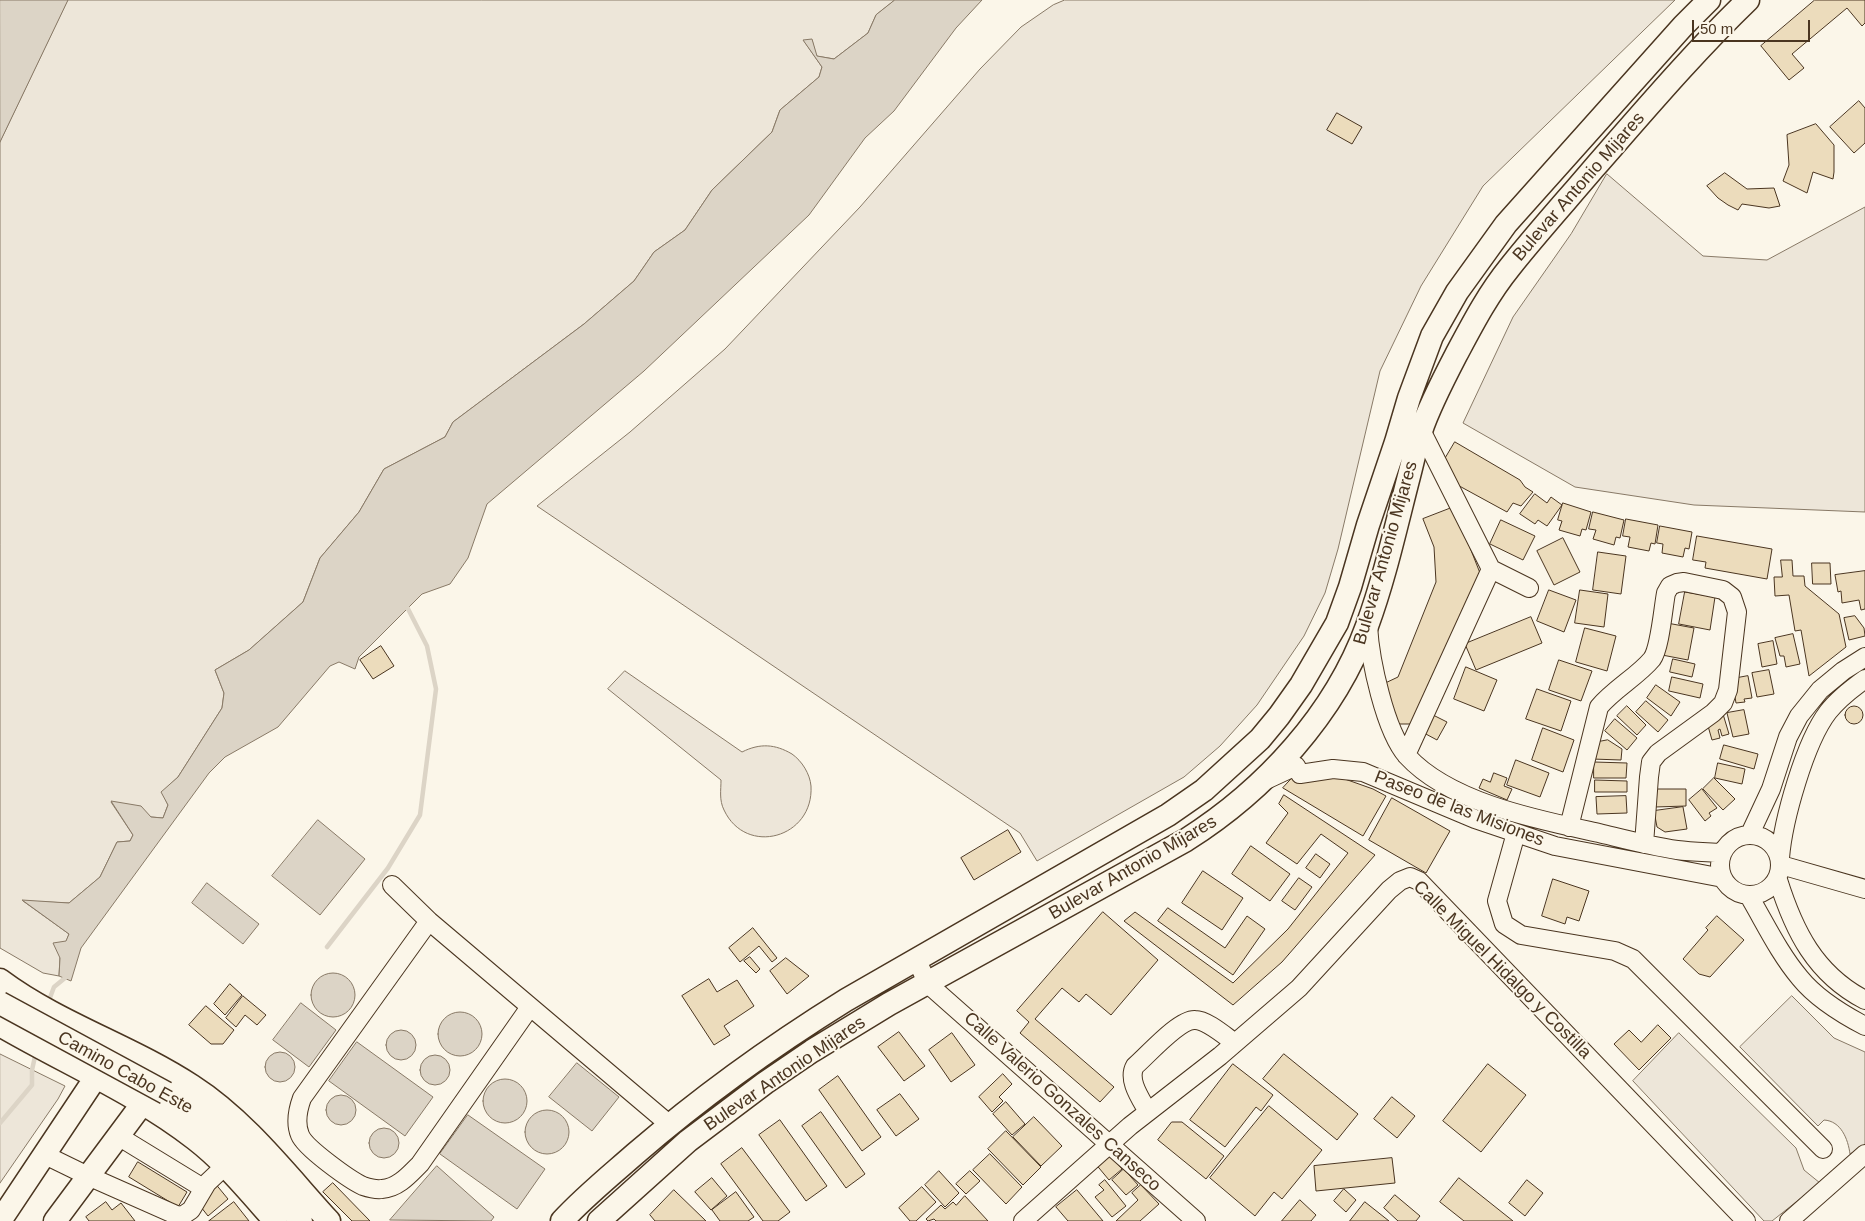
<!DOCTYPE html>
<html>
<head>
<meta charset="utf-8">
<style>
  body { margin:0 }
  #map { position:relative; width:1865px; height:1221px; overflow:hidden; background:#fbf6e9; font-family:Helvetica,sans-serif }
  canvas { display:block }
  .scale { position:absolute; left:1692px; top:20px; width:118px; height:22px; box-sizing:border-box; border:2px solid #4a3520; border-top:0; padding-left:6px; font-size:15px; line-height:18px; white-space:nowrap; color:#4a3520; -webkit-text-stroke:4px #fbf6e9; paint-order:stroke }
</style>
</head>
<body>
<div id="map">
<canvas width="1865" height="1221"></canvas>
<div class="scale">50 m</div>
</div>
<script>
const g = document.querySelector('canvas').getContext('2d');
g.lineJoin = 'round';
function fill(path, color) {
  g.fillStyle = color;
  g.fill(path, 'evenodd');
}
function stroke(path, color, width, dash) {
  g.strokeStyle = color;
  g.lineWidth = width;
  g.lineCap = dash ? 'butt' : 'round';
  g.setLineDash(dash || []);
  g.stroke(path);
}
function write(font, color, halo, rows, align = 'center') {
  g.font = font + ' Helvetica,sans-serif';
  g.lineWidth = 4;
  g.setLineDash([]);
  g.textBaseline = 'middle';
  g.strokeStyle = halo;
  g.fillStyle = color;
  for (const [text, x, y, turn = 0] of rows) {
    g.save();
    g.translate(x, y);
    g.rotate((+turn || 0) * Math.PI / 180);
    g.textAlign = isNaN(turn) ? turn : align;
    if (halo) g.strokeText(text, 0, 0);
    g.fillText(text, 0, 0);
    g.restore();
  }
}
const green = new Path2D(`
  M68 0H895L876 15 868 33 834 59 816 56 812 40 804 41 822 67 819 77 780 110 772 132 712 190 685 230 654 252 634 281 584 324 453 422 445 437 384 469 359 512 320 558 303 602 249 650 215 670 224 693 222 708 178 777 162 792 168 805 163 818 151 817 111 802 133 835 130 841 117 842 100 877 69 903 23 901 69 934 60 958 59 976 43 973 0 948V142Z
  M1065 0H1675L1483 186 1421 286 1380 371 1338 549 1325 593 1304 636 1257 705 1220 746 1184 777 1037 861 1020 833 537 506 630 432 725 349 860 207 980 69 1021 27 1053 5Z
  M1607 174 1703 256 1767 260 1865 207V512L1694 505 1575 487 1463 423 1513 317 1571 234Z
  M625 671 742 752C760 743 775 744 792 754 802 761 810 774 811 786 814 838 746 857 724 810 719 800 721 790 721 780L608 689Z
  M1792 996 1834 1038 1865 1052V1145L1850 1154C1848 1139 1841 1121 1824 1120L1818 1126 1740 1047Z
  M1679 1033 1796 1148 1804 1170 1820 1183 1772 1221H1764L1633 1081Z
  M0 1054 65 1086 58 1099 0 1183Z`);
fill(green, '#ede6d9');
stroke(green, '#887966', 1);
const water = new Path2D(`
  M0 0H68L0 142Z
  M895 0H982L956 28 894 111 865 138 809 215 644 371 487 504 468 558 450 584 422 594 359 657 355 669 339 662 330 666 278 727 225 757 209 773 81 948 71 981 59 976 60 958 53 943 66 941 69 934 22 900 69 903 100 877 117 842 130 841 133 835 111 801 141 806 151 817 163 818 168 805 161 792 178 777 222 708 224 693 215 670 249 650 303 602 320 558 359 512 384 469 445 437 453 422 584 324 634 281 654 252 685 230 712 190 772 132 780 110 819 77 822 67 803 40 812 39 817 56 834 59 868 33 876 15Z
  M318 820 365 859 320 915 272 876Z
  M207 883 259 924 243 944 192 903Z
  M311 995a22 22 0 1 1 44 0a22 22 0 1 1-44 0Z
  M301 1003 336 1030 309 1067 273 1040Z
  M438 1034a22 22 0 1 1 44 0a22 22 0 1 1-44 0Z
  M386 1045a15 15 0 1 1 30 0a15 15 0 1 1-30 0Z
  M357 1042 433 1097 405 1136 329 1081Z
  M265 1067a15 15 0 1 1 30 0a15 15 0 1 1-30 0Z
  M420 1070a15 15 0 1 1 30 0a15 15 0 1 1-30 0Z
  M577 1063 619 1097 592 1131 549 1097Z
  M483 1101a22 22 0 1 1 44 0a22 22 0 1 1-44 0Z
  M326 1110a15 15 0 1 1 30 0a15 15 0 1 1-30 0Z
  M525 1132a22 22 0 1 1 44 0a22 22 0 1 1-44 0Z
  M468 1115 545 1169 517 1209 440 1154Z
  M369 1143a15 15 0 1 1 30 0a15 15 0 1 1-30 0Z
  M437 1166 494 1217 491 1221 390 1220Z`);
fill(water, '#dcd4c6');
stroke(water, '#887966', 1);
stroke(new Path2D(`
  M327 947 388 868 420 815 436 689 427 646 405 603
  M48 1003 54 987 65 978 66 972
  M0 1123 32 1085V1070L36 1052`), '#dcd4c6', 4.5);
const building = new Path2D(`
  M1815 0H1865V23L1862 26 1847 8 1792 54 1804 68 1789 80 1761 46Z
  M1859 101 1865 108V143L1854 153 1830 127Z
  M1337 113 1362 127 1352 144 1327 130Z
  M1816 124 1834 145V172L1833 179 1813 172 1807 193 1783 181 1789 165 1787 135Z
  M1725 173 1747 189 1774 188 1780 206 1769 208 1742 204 1738 210 1728 205 1718 198 1707 186Z
  M1455 442 1520 480 1525 487 1533 492 1521 506 1513 503 1507 512 1452 482 1451 469 1442 464Z
  M1535 494 1547 503 1551 497 1562 505 1547 526 1538 520 1535 524 1520 514Z
  M1563 503 1591 512 1586 530 1582 529 1580 536 1559 530 1562 521 1558 520Z
  M1454 507 1480 573 1411 724H1399L1381 685 1398 677 1436 582 1434 547 1423 519Z
  M1593 512 1624 520 1620 538 1616 537 1614 545 1593 539 1596 530 1589 529Z
  M1626 519 1658 525 1655 544 1651 543 1649 551 1628 547 1630 537 1623 536Z
  M1501 520 1535 536 1523 560 1490 544Z
  M1660 526 1692 532 1689 549 1685 548 1683 557 1662 553 1663 544 1657 543Z
  M1697 536 1772 549 1767 579 1705 568 1706 562 1693 560Z
  M1563 538 1580 572 1554 585 1537 551Z
  M1598 552 1626 556 1621 594 1593 590Z
  M1781 560H1792L1793 576H1804L1805 586 1839 614 1846 647 1809 676 1801 630 1795 631 1789 595 1775 596 1774 577H1782Z
  M1812 563H1830L1831 584H1813Z
  M1865 571V609L1861 610 1859 600 1842 603 1841 591 1838 592 1835 575Z
  M1549 590 1576 600 1564 632 1537 621Z
  M1580 590 1608 594 1604 627 1575 623Z
  M1685 592 1715 597 1710 630 1679 624Z
  M1855 616 1864 628 1865 636 1849 640 1844 618Z
  M1531 617 1542 643 1476 670 1465 644Z
  M1667 623 1694 628 1688 660 1662 655Z
  M1585 628 1616 636 1607 671 1576 662Z
  M1793 634 1800 664 1786 667 1784 656H1780L1775 638Z
  M1773 641 1777 664 1762 667 1758 644Z
  M381 646 394 666 373 679 360 660Z
  M1673 659 1695 664 1692 677 1670 672Z
  M1559 660 1592 671 1581 701 1549 690Z
  M1466 667 1497 680 1484 711 1454 699Z
  M1769 670 1774 694 1757 697 1752 673Z
  M1748 676 1752 698 1744 699 1745 702 1736 703 1732 679Z
  M1672 677 1703 684 1700 698 1669 691Z
  M1656 685 1680 702 1671 716 1647 698Z
  M1537 689 1571 701 1561 731 1526 719Z
  M1646 701 1668 720 1658 732 1636 712Z
  M1845 715a9 9 0 1 1 18 0a9 9 0 1 1-18 0Z
  M1627 706 1646 725 1637 735 1617 716Z
  M1744 710 1749 734 1733 737 1727 713Z
  M1723 714 1729 734 1722 736 1720 729 1718 730 1720 738 1712 740 1706 719Z
  M1433 715 1447 722 1437 740 1424 733Z
  M1615 719 1637 738 1627 750 1605 731Z
  M1543 728 1574 740 1563 772 1532 760Z
  M1608 740 1622 749 1621 760 1592 759 1593 743Z
  M1724 745 1758 754 1754 769 1720 759Z
  M1516 760 1549 773 1540 797 1507 785Z
  M1594 762 1627 763 1626 778H1594Z
  M1718 763 1745 769 1742 784 1715 778Z
  M1494 773 1507 778 1504 786 1512 789 1507 800 1479 788 1483 779 1490 782Z
  M1294 776 1342 778 1373 789 1386 796 1363 836 1283 788Z
  M1714 778 1735 799 1723 810 1703 789Z
  M1595 780 1627 781V792H1595Z
  M1654 789H1686V806L1655 807Z
  M1702 789 1717 808 1709 813 1711 816 1705 821 1689 800Z
  M1284 795 1375 855 1282 962 1233 1005 1124 921 1135 912 1233 983 1288 929 1348 853 1321 834 1297 864 1266 843 1288 813 1279 804Z
  M1626 796 1627 813 1597 814 1596 797Z
  M1392 798 1450 831 1426 873 1369 840Z
  M1683 807 1687 829 1665 832 1657 827 1654 811Z
  M1008 830 1021 852 974 880 961 858Z
  M1251 846 1290 874 1270 901 1232 874Z
  M1316 854 1330 864 1320 878 1306 868Z
  M1203 871 1243 898 1222 930 1182 903Z
  M1299 878 1312 887 1295 910 1282 901Z
  M1553 879 1589 891 1579 921 1567 917 1565 924 1542 916Z
  M1168 908 1225 948 1247 916 1265 929 1233 975 1158 921Z
  M1103 912 1158 960 1111 1015 1086 994 1079 1002 1062 988 1035 1019 1114 1087 1100 1102 1020 1033 1029 1022 1017 1011Z
  M1717 916 1744 940 1710 977 1699 974 1683 959 1708 930 1706 928Z
  M753 928 777 958 772 962 759 946 740 962 729 948Z
  M750 957 760 969 756 973 744 961Z
  M786 958 809 976 787 994 770 971Z
  M709 979 717 992 737 980 754 1006 724 1026 730 1035 714 1045 682 996Z
  M230 984 242 995 225 1015 214 1004Z
  M243 996 266 1015 257 1025 245 1015 236 1027 226 1018Z
  M206 1006 234 1030 223 1044H211L189 1025Z
  M1658 1025 1671 1038 1639 1070 1614 1044 1629 1030 1641 1042Z
  M899 1032 925 1066 904 1081 878 1047Z
  M952 1033 975 1065 951 1082 929 1050Z
  M1284 1054 1358 1114 1337 1140 1263 1079Z
  M1233 1064 1273 1095 1261 1111 1256 1107 1225 1147 1190 1120Z
  M1488 1064 1526 1095 1481 1152 1443 1121Z
  M1003 1074 1012 1084 999 1097 1003 1101 992 1112 979 1097Z
  M838 1076 881 1137 862 1151 819 1090Z
  M900 1094 919 1119 896 1136 877 1110Z
  M1392 1097 1415 1116 1397 1138 1374 1119Z
  M1006 1102 1025 1124 1012 1135 993 1114Z
  M1269 1106 1322 1150 1282 1199 1274 1192 1255 1216 1210 1178Z
  M821 1112 865 1174 846 1188 802 1126Z
  M1034 1117 1062 1146 1041 1166 1013 1137Z
  M780 1120 827 1186 806 1201 759 1135Z
  M1172 1122H1182L1224 1156 1206 1179 1158 1140Z
  M1006 1131 1041 1167 1023 1185 988 1149Z
  M742 1148 790 1212 778 1221H763L721 1164Z
  M1107 1151 1122 1169 1109 1180 1094 1162Z
  M990 1154 1022 1187 1006 1204 973 1170Z
  M1392 1158 1395 1183 1316 1191 1314 1166Z
  M138 1162 187 1192 178 1207 129 1177Z
  M1124 1169 1138 1185 1126 1195 1112 1180Z
  M939 1171 959 1193 945 1207 925 1185Z
  M970 1171 980 1181 966 1194 956 1184Z
  M712 1178 727 1196 711 1210 695 1192Z
  M1459 1178 1513 1221H1464L1440 1202Z
  M1105 1180 1126 1206 1112 1217 1095 1197 1104 1190 1099 1185Z
  M1527 1180 1543 1193 1525 1216 1509 1203Z
  M214 1182 228 1199 208 1216 197 1202Z
  M333 1183 370 1221H352L323 1192Z
  M1141 1185 1159 1204 1140 1221H1116L1138 1200 1132 1193Z
  M922 1187 936 1202 916 1221H910L899 1208Z
  M1344 1189 1356 1200 1346 1212 1334 1201Z
  M674 1190 706 1221H655L650 1215Z
  M1077 1190 1103 1221H1068L1056 1207Z
  M736 1192 754 1217 748 1221H720L712 1210Z
  M1395 1195 1420 1216 1416 1221H1398L1384 1208Z
  M965 1196 988 1221H936L934 1219 928 1221 926 1219 941 1205 945 1209 953 1202 956 1205Z
  M1300 1200 1316 1215 1311 1221H1282Z
  M106 1202 112 1210 121 1203 135 1221H89L86 1217Z
  M234 1202 249 1221H209Z
  M1365 1202 1389 1221H1350Z`);
fill(building, '#ecdcbc');
stroke(building, '#4a3520', 1);
const minor = new Path2D(`
  M1491 569 1529 588
  M1368 626C1370 660 1385 731 1407 756 1450 803 1539 820 1599 833 1624 839 1650 846 1677 850 1692 852 1707 852 1722 853
  M1406 755 1491 569 1421 430
  M1268 779 1296 766 1300 774 1333 769 1363 772 1475 819 1555 846 1723 878
  M1569 827 1599 707C1614 689 1638 676 1652 659 1660 648 1663 609 1666 593L1670 586 1677 583 1684 582 1723 590 1732 597 1737 612 1728 690 1723 703 1713 713 1658 753 1651 762 1649 777 1644 844
  M1516 833 1497 901 1504 924 1521 935 1615 951 1633 959 1823 1149
  M1750 834 1771 789 1788 737 1799 716 1820 690 1843 671 1865 657
  M1720 865a30 30 0 1 1 60 0a30 30 0 1 1-60 0Z
  M1780 858C1783 820 1805 742 1828 712 1838 699 1851 689 1865 679
  M1781 865 1865 889
  M1778 880C1794 931 1815 974 1865 1000
  M392 885 429 921 670 1125
  M1749 896C1765 923 1779 953 1800 978 1817 999 1842 1014 1865 1026
  M429 921 302 1098C298 1109 295 1123 300 1135 305 1148 350 1180 363 1186 369 1188 376 1190 382 1189 398 1188 409 1175 420 1164L530 1007
  M917 961 928 984 1196 1221
  M1148 1112C1141 1099 1127 1080 1135 1066 1148 1055 1179 1019 1195 1020 1207 1020 1225 1036 1235 1043
  M118 1136 203 1188
  M45 1155 88 1176 176 1215 182 1216 191 1210 207 1183 225 1166
  M1023 1221 1130 1126 1220 1056 1299 988 1389 890 1400 881 1410 877 1419 881 1746 1221
  M1789 1221 1865 1154`);
const major = new Path2D(`
  M0 980C59 1024 131 1046 192 1086 245 1120 287 1175 329 1221
  M0 1025C65 1063 136 1093 195 1139 225 1162 250 1193 275 1221
  M166 1093C220 1126 259 1174 301 1221
  M0 1221 104 1065
  M55 1221 151 1092
  M562 1221C584 1197 610 1176 635 1154 701 1097 772 1046 846 1000L1168 815 1204 790 1260 739 1279 716 1301 685 1337 623 1350 587 1368 525 1396 442 1409 398 1432 336 1457 292 1506 224 1683 26 1709 0
  M599 1221 688 1141 765 1083 812 1051 889 1004 1186 840C1265 790 1335 714 1367 626 1385 577 1396 526 1409 476 1413 461 1416 445 1421 431 1429 407 1444 378 1456 355 1472 325 1488 294 1510 267 1537 233 1566 201 1594 168 1644 111 1694 52 1748 0`);
stroke(minor, '#4a3520', 20);
stroke(major, '#4a3520', 25);
stroke(minor, '#fbf6e9', 18);
stroke(major, '#fbf6e9', 22);
const majorBridge = new Path2D(`
  M0 1003 166 1093`);
stroke(majorBridge, '#4a3520', 25, []);
stroke(majorBridge, '#fbf6e9', 22);
write('18px', '#4a3520', '#fbf6e9', [
  ["Bulevar Antonio Mijares",1579,187,-49],
  ["Bulevar Antonio Mijares",1386,553,-74],
  ["Paseo de las Misiones",1459,809,21],
  ["Bulevar Antonio Mijares",1133,868,-30],
  ["Calle Miguel Hidalgo y Costilla",1502,970,45],
  ["Camino Cabo Este",125,1073,29],
  ["Bulevar Antonio Mijares",785,1074,-34],
  ["Calle Valerio Gonzales Canseco",1062,1102,42]
]);
</script>
</body>
</html>
